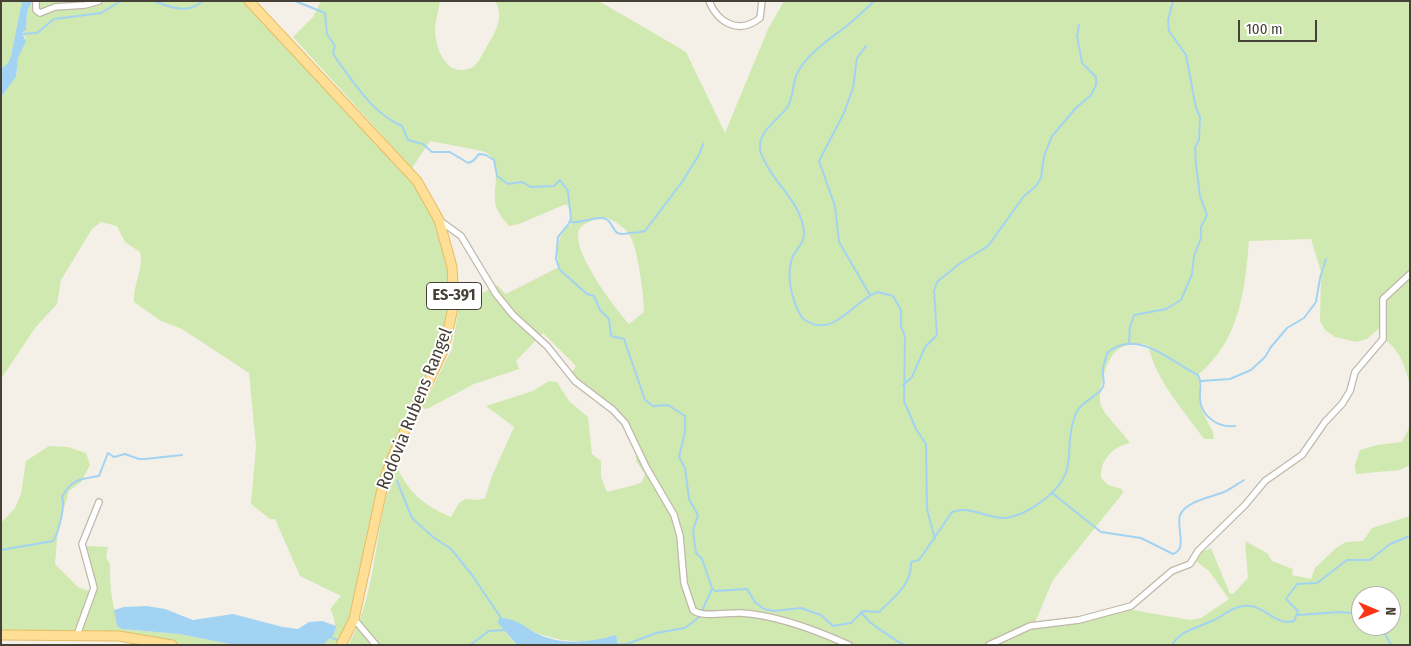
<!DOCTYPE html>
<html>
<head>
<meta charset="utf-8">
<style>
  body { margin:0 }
  #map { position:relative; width:1411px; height:646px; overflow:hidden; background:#f4f0e8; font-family:"Fira Sans Condensed",sans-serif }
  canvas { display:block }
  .frame { position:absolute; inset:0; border:2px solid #474036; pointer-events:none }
  .north { position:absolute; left:1351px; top:586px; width:50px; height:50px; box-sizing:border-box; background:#fff; border:1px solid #b5b3af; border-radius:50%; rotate:91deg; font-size:14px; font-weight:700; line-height:20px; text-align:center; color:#474036 }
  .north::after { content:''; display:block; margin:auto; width:18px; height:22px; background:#fd3315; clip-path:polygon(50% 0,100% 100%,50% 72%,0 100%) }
  .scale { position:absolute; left:1238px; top:20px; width:79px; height:22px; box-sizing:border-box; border:2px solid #474036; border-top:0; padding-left:6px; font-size:15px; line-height:18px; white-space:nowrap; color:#474036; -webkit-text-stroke:4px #fff; paint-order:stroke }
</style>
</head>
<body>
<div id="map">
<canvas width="1411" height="646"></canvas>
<div class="frame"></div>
<div class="north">N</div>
<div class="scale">100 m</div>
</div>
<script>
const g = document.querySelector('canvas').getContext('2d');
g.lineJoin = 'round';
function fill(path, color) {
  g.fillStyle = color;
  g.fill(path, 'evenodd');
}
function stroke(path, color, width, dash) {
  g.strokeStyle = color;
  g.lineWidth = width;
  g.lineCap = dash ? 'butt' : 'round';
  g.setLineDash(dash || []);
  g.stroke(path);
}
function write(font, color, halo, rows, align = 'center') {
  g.font = font + ' "Fira Sans Condensed",sans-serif';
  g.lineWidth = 4;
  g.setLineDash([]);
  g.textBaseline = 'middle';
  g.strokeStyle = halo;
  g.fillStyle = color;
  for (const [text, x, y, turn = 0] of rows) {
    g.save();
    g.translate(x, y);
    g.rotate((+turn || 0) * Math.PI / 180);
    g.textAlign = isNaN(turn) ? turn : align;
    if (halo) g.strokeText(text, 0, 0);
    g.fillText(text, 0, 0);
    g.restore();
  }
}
fill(new Path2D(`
  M1 1H22L11 56 8 63 1 69Z
  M32 1H245L415 184 442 231 453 286 447 337 397 441 354 613 339 645H323C336 635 338 622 330 609L341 596 300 576 275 519H270L251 504 256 446 249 373 182 329 161 321 134 302C133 284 144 270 140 252L125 242 117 226 101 222 92 229 61 280 57 304 35 328 1 379V97L16 77 18 58 26 38 22 33 26 30 27 12Z
  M321 1H440C439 11 435 21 435 31 436 50 447 78 471 68 478 65 481 56 485 50 493 35 506 19 495 1H597L604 4 686 52 725 133 768 29 784 1H1410V385C1406 369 1399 347 1383 339L1385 323 1367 339 1356 342 1335 337 1325 330 1320 321 1321 272 1311 239 1249 241C1245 291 1239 341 1198 375L1202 411 1213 432 1214 439H1204C1183 409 1156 381 1148 345 1117 340 1108 355 1102 383 1100 389 1099 400 1101 406 1106 417 1123 432 1130 443 1113 447 1100 459 1101 478L1108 485 1122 489 1123 493 1053 580 1034 625 1127 609 1190 620 1201 618 1229 599 1209 571 1196 561 1202 552 1211 548 1230 594H1233L1248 578 1245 541 1267 553 1272 561 1293 569 1292 575 1311 579 1315 568 1336 548 1346 542 1363 541 1372 528 1410 516V645H618L616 635 588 642 561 640 539 634 507 618 506 633 517 645H348C378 594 374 521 396 464 407 492 425 506 451 517L459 503 465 499 478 500 485 498 492 476 514 427 486 406 533 391 549 381 557 382 569 401 588 417 592 454 601 461V477L607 492 638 484 642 482 645 474 636 461V446L622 414 571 373 576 366 543 333 516 361 519 369 474 384 427 409 422 408 452 349 459 306 497 285 506 294 559 267C556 248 556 238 571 224V210L566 204 519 224 509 226C504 220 498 213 496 206 491 188 506 159 482 151L430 141 412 168 293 37 313 17ZM607 218C617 222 626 228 631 238 638 250 644 297 644 312L629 324C615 308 571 251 579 230 583 221 599 219 607 218ZM1361 596H1391V626H1361Z
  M1410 426V465L1400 470 1356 474 1355 465 1360 450 1377 445 1402 442Z
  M49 446 68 447 86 453 90 465 81 482 69 491 58 529 55 564 78 587 92 592 84 554 87 546 108 547 106 558 110 564C110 588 111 608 122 629L179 634 235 645H180L163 641 1 632V523L15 508 21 494 26 461Z`), '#d0e9b0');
fill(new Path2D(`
  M22 1H32L27 12 26 30 22 33 26 41 18 58 16 77 1 97V69L8 63 11 56Z
  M147 606 165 609 193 620 233 614 283 627 298 629 309 622 322 621 336 626 334 634 323 645H235L179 634 122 629 117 626 114 610 124 607Z
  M499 618C515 617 524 627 538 634 563 646 591 642 616 635L618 645H517L498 623Z`), '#a3d3f2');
stroke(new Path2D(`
  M154 1C169 7 189 15 202 1
  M295 1 325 13 327 34 335 46 333 53 337 60C356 85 372 113 402 126L408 140 423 144 432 152H450L468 163 473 161 479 154 486 155 494 160 497 176 508 184 522 182 531 187 554 186 560 180 568 191 571 219 568 225 558 237 556 259 560 270 587 294 594 296 600 310 609 319 611 336 624 339 645 400 653 406 668 405 685 416V432L679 457 685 468 689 499 698 515 693 530 695 546 696 553 702 559 712 588 715 591 747 589 755 602 764 609 774 611 801 608 821 615 833 626 851 623 863 611 879 612C894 597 912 585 911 562L919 560 952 512C973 504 989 522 1011 517 1023 514 1035 507 1045 499 1082 469 1061 451 1076 413 1080 403 1094 398 1101 390 1107 383 1101 375 1103 368 1104 363 1106 358 1107 353 1138 327 1172 363 1198 375 1203 384 1199 390 1200 399 1201 417 1219 428 1235 426
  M874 1C866 9 858 17 849 24 832 38 811 50 799 70 791 82 795 98 786 109 776 122 755 133 761 153 771 182 801 200 804 232 805 242 797 248 793 256 785 275 792 301 802 318 834 342 852 300 878 292L893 296 901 310V326L905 337 904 401 916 429 926 444 927 509 935 539
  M20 34 37 33 54 19 101 13 121 1
  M866 46 857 58 853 88 844 113 819 161 835 206 839 242 870 295
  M570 222C582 224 591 217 602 218 616 219 609 239 629 233 635 232 639 233 645 231L682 182 699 155 703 144
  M1129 344 1130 327 1134 315 1166 309 1181 300 1192 274 1194 256 1201 238V227L1207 215 1200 196 1196 165 1195 148 1199 140 1200 117 1196 108 1186 55 1169 31 1168 20 1173 1
  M1201 381 1230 379 1251 370 1265 357 1271 347 1287 328 1304 318 1316 302 1320 278 1326 259
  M903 385 912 377 925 347 937 335 934 291 937 282 959 264 988 246 1024 196 1036 186 1041 178 1044 156 1052 136 1076 108 1091 95 1096 85V77L1082 63 1077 36 1079 25
  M397 481 412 518 433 537 451 549 472 575 501 618
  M1052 493 1101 532 1141 538 1173 554C1188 549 1176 527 1180 515 1186 501 1212 497 1224 492 1231 489 1237 484 1244 480
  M1 550 53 541C58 535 66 504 62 497 71 479 81 479 99 476L108 453 114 457 125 454 139 459H145L182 455
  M860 613C866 615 866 620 871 623 881 630 895 641 905 645
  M1298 615 1340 612 1361 614
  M1381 626 1391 645
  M330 637 340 641
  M470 645 489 631 505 630
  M612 645 627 644 656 633 685 628 699 617 712 589
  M1172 645C1181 630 1197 628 1212 621 1226 615 1233 604 1251 606 1266 608 1277 626 1294 621L1298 611 1286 599 1297 584 1317 583 1347 560H1370L1390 544 1410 536`), '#a3d3f2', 2);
const street = new Path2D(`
  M36 1V10L40 13 55 7 85 5 99 1
  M709 1C718 23 739 35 760 18L762 1
  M439 220 461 236 496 294 513 315 547 346 575 381 613 410 625 423 646 467 674 515 680 536 684 583 693 610C701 618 729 612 741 613 775 615 818 631 849 645
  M354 619 376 645
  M77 635 94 588 82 544 99 502
  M989 645 1030 626 1079 620 1131 606 1172 571 1190 564 1198 551 1245 505 1265 481 1302 455 1325 422 1342 404 1350 391 1355 372 1383 339V299L1410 274`);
const primary = new Path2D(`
  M249 1 417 181 439 220 452 267 454 303 444 349 395 451 384 480 354 619 341 645
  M1 635 119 636 172 645`);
stroke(street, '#c0b7aa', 8);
stroke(primary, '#e6bc64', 11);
stroke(street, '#fff', 5.5);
stroke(primary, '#ffdf95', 9);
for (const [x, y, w] of [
  [454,296,55]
]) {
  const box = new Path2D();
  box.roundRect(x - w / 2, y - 13.5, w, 27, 4);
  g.fillStyle = '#fff';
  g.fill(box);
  stroke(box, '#474036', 1);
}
write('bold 16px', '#474036', null, [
  ["ES-391",454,296]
]);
write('18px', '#474036', '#fff', [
  ["Rodovia Rubens Rangel",415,409,-68]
]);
</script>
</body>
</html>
